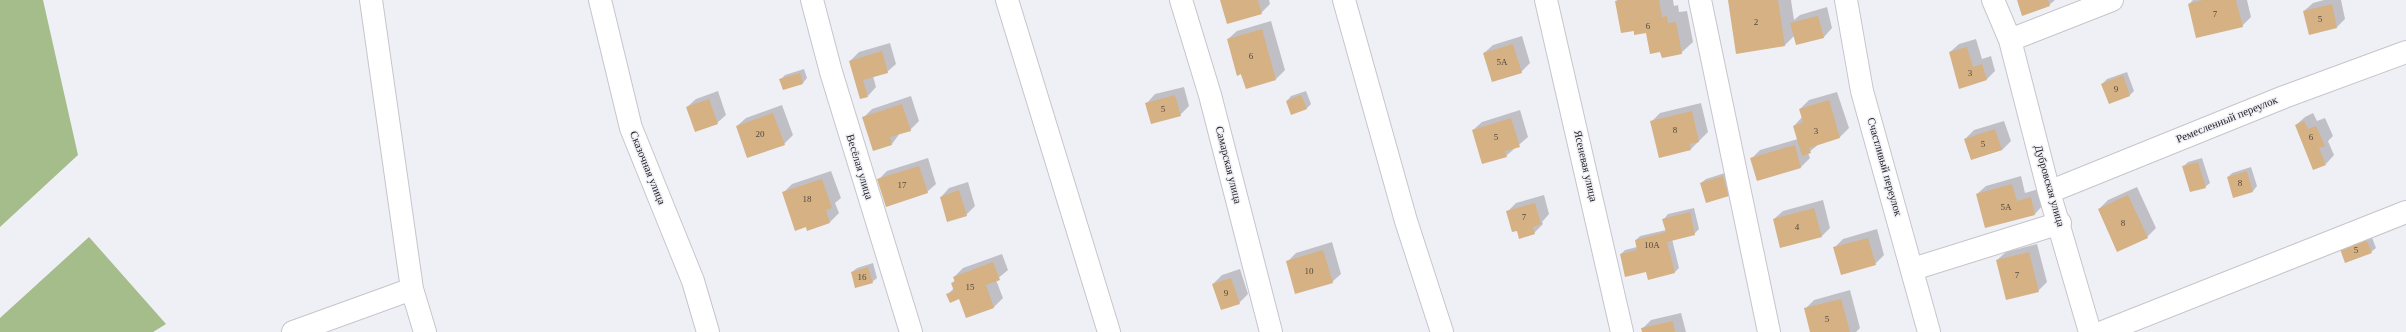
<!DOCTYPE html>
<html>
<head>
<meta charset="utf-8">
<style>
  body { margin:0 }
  canvas { display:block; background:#efeff6 }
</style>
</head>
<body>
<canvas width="2406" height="332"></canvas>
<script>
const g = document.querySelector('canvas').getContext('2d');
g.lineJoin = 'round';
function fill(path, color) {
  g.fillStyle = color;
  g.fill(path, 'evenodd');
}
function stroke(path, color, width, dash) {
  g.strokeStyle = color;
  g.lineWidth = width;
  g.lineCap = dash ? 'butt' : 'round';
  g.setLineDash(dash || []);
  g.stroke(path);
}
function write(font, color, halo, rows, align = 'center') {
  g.font = font + ' "Times New Roman",serif';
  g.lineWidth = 3;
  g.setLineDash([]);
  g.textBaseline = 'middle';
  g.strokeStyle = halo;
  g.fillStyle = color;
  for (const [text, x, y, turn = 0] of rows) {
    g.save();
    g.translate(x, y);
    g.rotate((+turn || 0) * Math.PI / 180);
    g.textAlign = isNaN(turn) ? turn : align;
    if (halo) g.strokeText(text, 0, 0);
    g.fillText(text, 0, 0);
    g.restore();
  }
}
fill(new Path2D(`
  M0 0H43L78 155 0 227Z
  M89 237 166 324 153 332H0V318Z`), '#a4bd8a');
fill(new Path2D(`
  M1221 0H1269L1270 4 1261 13Z
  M1617 0H1673L1674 6 1678 5 1679 12 1687 11 1693 42 1681 53 1661 51 1647 32 1634 30 1616 2Z
  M1729 0H1791L1794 20 1800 15 1827 7 1832 28 1824 37 1795 35 1785 45Z
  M2018 0H2055L2049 5Z
  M2193 0H2247L2251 17 2242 26 2189 4Z
  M2324 0H2341L2345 19 2337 27 2304 11 2313 3Z
  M1271 21 1285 70 1276 79 1246 88 1228 39 1237 31Z
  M1522 36 1530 63 1521 72 1484 53 1493 45Z
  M1976 39 1982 59 1991 56 1995 71 1986 80 1950 52 1959 44Z
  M890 43 896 64 887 72 873 76 876 87 868 96 850 61 859 52Z
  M804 69 807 78 803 83 784 89 781 79 785 75Z
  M2127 72 2134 91 2130 95 2109 103 2102 84 2107 79Z
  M1184 87 1189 106 1180 115 1147 103 1155 94Z
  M718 91 726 115 717 123 687 107 696 99Z
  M1306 91 1311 104 1306 109 1287 101 1291 96Z
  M1837 92 1849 128 1840 137 1819 144 1808 153 1810 158 1801 167 1757 180 1751 159 1760 150 1798 139 1794 126 1802 117 1800 109 1809 100Z
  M911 96 919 121 910 130 900 133 892 144 863 118 872 109Z
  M1701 103 1708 132 1691 149 1659 156 1651 122 1660 113Z
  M782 105 793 135 784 144 737 126 746 118Z
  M1520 110 1528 137 1506 156 1473 130 1482 122Z
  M2313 113 2317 121 2325 118 2333 136 2328 141 2334 155 2326 164 2296 125 2305 117Z
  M2004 121 2011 141 2002 150 1972 159 1965 139 1974 130Z
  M928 158 936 184 927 192 878 180 887 171Z
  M2202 158 2210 183 2205 187 2183 167 2188 162Z
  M2251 167 2257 186 2253 191 2234 197 2228 177 2232 173Z
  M831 171 841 198 835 203 839 213 830 222 807 229 783 193 792 184Z
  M1728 172 1733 191 1729 196 1701 183 1706 179Z
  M2021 176 2025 193 2039 189 2043 205 2035 214 1977 194 1986 186Z
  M968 182 975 206 966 215 941 197 949 188Z
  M2137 187 2156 228 2147 237 2099 209 2108 200Z
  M1544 195 1549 214 1542 222 1543 224 1534 233 1518 230 1507 212 1516 203Z
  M1823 200 1830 228 1822 236 1774 219 1783 211Z
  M1694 208 1699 229 1694 234 1672 239 1679 268 1675 272 1647 271 1621 254 1625 250 1637 247 1636 240 1640 236 1666 230 1664 219 1668 214Z
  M1877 229 1884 255 1875 264 1834 248 1843 239Z
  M2371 235 2376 248 2371 252 2341 249Z
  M1332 242 1341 274 1332 282 1287 262 1296 253Z
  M2037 244 2047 282 2038 291 1997 260 2006 252Z
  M1002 254 1008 270 996 280 1003 298 994 307 967 317 960 298 948 294 954 288 952 283 955 280 954 277 963 268Z
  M873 263 877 278 872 282 852 272 857 268Z
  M1240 269 1248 294 1239 303 1213 284 1222 275Z
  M1850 290 1860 328 1856 332H1811L1805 309 1814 300Z
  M1681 313 1686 332H1643L1642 329 1651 320Z`), '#0003');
fill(new Path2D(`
  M1220 0H1258L1262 14 1227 24Z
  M1621 0H1659L1662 17 1667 16 1668 23 1676 22 1682 54 1662 58 1660 52 1650 54 1646 33 1634 35V31L1621 33 1615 1Z
  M1728 0H1778L1785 46 1736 54Z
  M2017 0H2048L2050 6 2022 16Z
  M2203 0H2236L2243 27 2196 38 2188 4Z
  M2332 4 2337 28 2309 35 2303 11Z
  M1818 16 1824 38 1796 45 1790 23Z
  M1262 29 1276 80 1246 89 1241 74 1237 76 1227 39Z
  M1513 44 1522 73 1492 82 1483 53Z
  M1967 47 1973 67 1982 64 1987 80 1959 89 1949 52Z
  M882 51 888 73 863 80 868 97 860 99 849 61Z
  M800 73 803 84 783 90 779 79Z
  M2123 75 2130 96 2109 104 2101 84Z
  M1175 95 1181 116 1151 124 1145 103Z
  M1301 95 1307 109 1291 115 1286 101Z
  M709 99 718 124 695 132 686 107Z
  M1829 100 1840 138 1809 148 1811 153 1802 156 1793 126 1803 122 1799 109Z
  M902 104 911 131 890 137 892 145 873 151 862 117Z
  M1692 111 1699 142 1690 144 1691 150 1659 158 1650 121Z
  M773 113 785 145 747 158 736 126Z
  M1511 118 1520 147 1505 151 1507 157 1482 164 1472 130Z
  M2304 121 2308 129 2316 126 2325 146 2319 148 2326 165 2313 170 2295 125Z
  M1995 129 2002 150 1971 160 1964 139Z
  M1795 145 1801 168 1757 181 1750 158Z
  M2198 162 2206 188 2190 192 2182 166Z
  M919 166 928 193 886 207 877 179Z
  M2247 171 2253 192 2233 198 2227 177Z
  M1723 176 1729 196 1706 203 1700 183Z
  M822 179 832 208 826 210 830 223 807 231 806 227 795 231 782 192Z
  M2012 184 2017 201 2031 197 2035 215 1985 228 1976 194Z
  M959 190 967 216 947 222 940 197Z
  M2128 195 2148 238 2117 252 2098 209Z
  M1535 203 1541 224 1533 227 1535 234 1519 239 1517 231 1512 232 1506 211Z
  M1814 208 1822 237 1780 248 1773 219Z
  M1690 212 1695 235 1667 242 1675 273 1648 280 1646 272 1625 277 1620 254 1637 250 1635 240 1666 232 1662 219Z
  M1868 238 1876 265 1841 275 1833 247Z
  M2366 239 2372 253 2345 263 2340 249Z
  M1323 250 1333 283 1295 294 1286 261Z
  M2029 252 2039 292 2006 300 1996 260Z
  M993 262 1000 280 986 285 994 308 966 318 959 299 950 303 946 294 954 291 951 283 955 282 953 277Z
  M868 267 873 283 855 288 851 272Z
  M1231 278 1240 304 1221 310 1212 284Z
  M1841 299 1850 332H1810L1804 308Z
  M1673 321 1675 332H1642L1641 328Z`), '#d5b183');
const minor = new Path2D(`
  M371 0 412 289 425 332
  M600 0 631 128 693 281 708 332
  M812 0 831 72 911 332
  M1007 0 1109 332
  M1181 0 1210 95 1271 332
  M1344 0 1406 221 1442 332
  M1546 0 1622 332
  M1700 0 1769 332
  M1846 0 1862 91 1929 332
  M1993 0 2010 40 2049 192 2090 332
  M2010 40 2112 0
  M2049 192 2284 97 2406 52
  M1913 269 2060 223
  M293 332 412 289
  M2103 332 2406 212`);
stroke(minor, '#c6c5cc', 24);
stroke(minor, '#fff', 22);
write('9px', '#52493f', null, [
  ["7",2215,15],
  ["5",2320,20],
  ["2",1756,23],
  ["6",1648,27],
  ["6",1251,57],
  ["5А",1502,63],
  ["3",1970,74],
  ["9",2116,90],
  ["5",1163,110],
  ["8",1675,131],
  ["3",1816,132],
  ["20",760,135],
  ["5",1496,138],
  ["6",2311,138],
  ["5",1983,145],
  ["8",2240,184],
  ["17",902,186],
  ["18",807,200],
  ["5А",2006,208],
  ["7",1524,218],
  ["8",2123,224],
  ["4",1797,228],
  ["10А",1652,246],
  ["5",2356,251],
  ["10",1309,272],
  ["7",2017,276],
  ["16",862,278],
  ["15",970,288],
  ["9",1226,294],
  ["5",1827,320]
]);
write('11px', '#262628', '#efeff6', [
  ["Ремесленный переулок",2227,120,-22],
  ["Самарская улица",1228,165,76],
  ["Ясеневая улица",1585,166,77],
  ["Весёлая улица",859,167,73],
  ["Счастливый переулок",1884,167,74],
  ["Сказочная улица",647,168,68],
  ["Дубровская улица",2049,186,74]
]);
</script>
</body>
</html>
